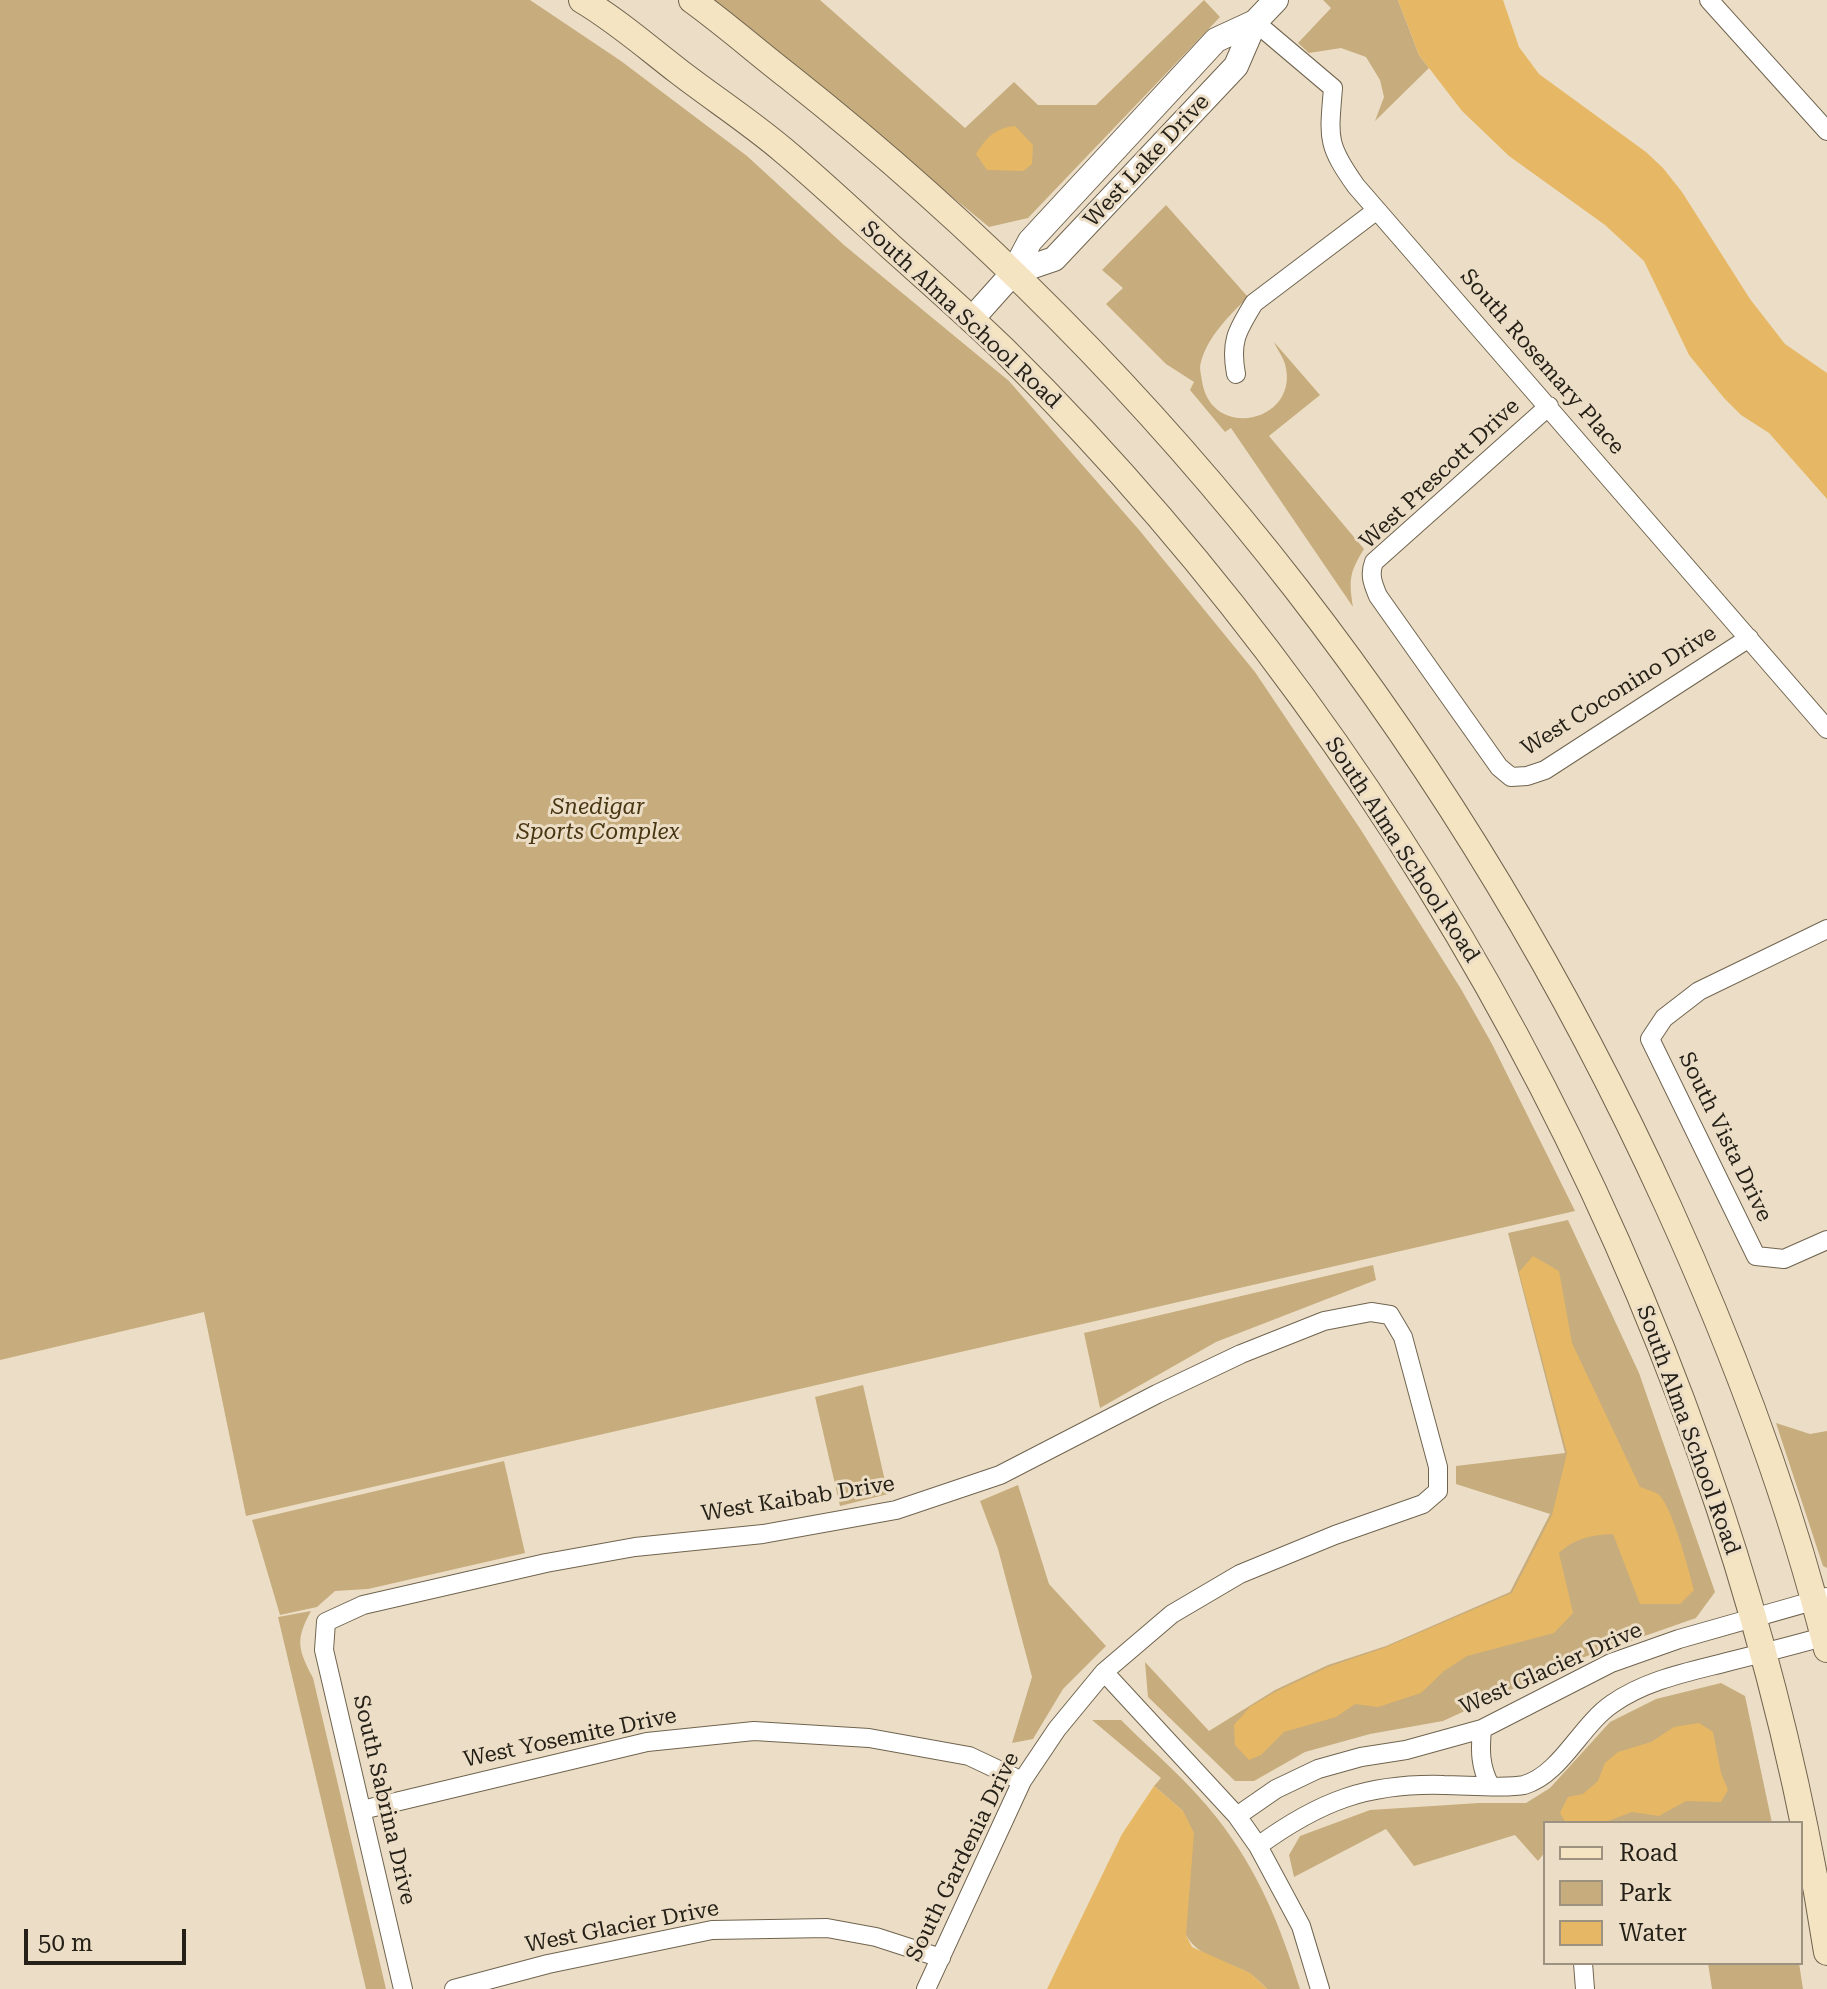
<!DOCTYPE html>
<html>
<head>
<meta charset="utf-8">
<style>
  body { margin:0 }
  #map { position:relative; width:1827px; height:1989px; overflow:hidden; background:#ecdec6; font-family:"Roboto Serif",serif }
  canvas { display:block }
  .legend { position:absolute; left:1543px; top:1821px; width:260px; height:144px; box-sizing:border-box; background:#ecdec6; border:2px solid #9d9280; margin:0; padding:10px 14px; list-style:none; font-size:24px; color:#262118 }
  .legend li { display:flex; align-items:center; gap:16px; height:40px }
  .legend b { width:40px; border:2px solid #9d9280 }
  .scale { position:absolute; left:24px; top:1929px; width:162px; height:36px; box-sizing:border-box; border:4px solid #262118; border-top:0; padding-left:10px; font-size:24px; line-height:28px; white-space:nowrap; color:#262118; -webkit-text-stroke:6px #ecdec6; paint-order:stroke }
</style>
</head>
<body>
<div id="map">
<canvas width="1827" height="1989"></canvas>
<ul class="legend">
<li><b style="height:10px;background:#f5e4c2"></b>Road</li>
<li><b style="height:22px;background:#c7ac7d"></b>Park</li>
<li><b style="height:22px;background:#e6b865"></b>Water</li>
</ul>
<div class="scale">50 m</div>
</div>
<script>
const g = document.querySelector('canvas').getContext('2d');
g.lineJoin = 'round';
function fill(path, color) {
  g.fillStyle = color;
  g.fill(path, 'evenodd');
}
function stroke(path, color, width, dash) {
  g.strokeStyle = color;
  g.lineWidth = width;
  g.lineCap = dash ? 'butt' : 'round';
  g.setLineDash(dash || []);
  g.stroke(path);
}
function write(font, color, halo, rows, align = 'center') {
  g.font = font + ' "Roboto Serif",serif';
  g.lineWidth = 6;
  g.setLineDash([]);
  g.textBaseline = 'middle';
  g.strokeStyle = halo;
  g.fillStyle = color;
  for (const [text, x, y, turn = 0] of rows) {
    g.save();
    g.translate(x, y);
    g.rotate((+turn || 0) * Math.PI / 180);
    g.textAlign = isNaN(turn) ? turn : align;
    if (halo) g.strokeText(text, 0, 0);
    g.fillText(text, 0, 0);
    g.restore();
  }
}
fill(new Path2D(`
  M0 0H530L621 61 747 156 844 245 1009 381 1140 531 1255 672 1361 830 1461 989 1492 1044 1575 1211 246 1516 204 1312 0 1360Z
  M702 0H820L965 128 1014 82 1038 105H1096L1204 0 1220 17 1028 218 989 227 802 74Z
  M1323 0H1398L1419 55 1429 68 1375 121 1384 97 1380 80 1366 57 1341 48 1309 53 1298 43 1331 8Z
  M1166 205 1248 297C1229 316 1208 336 1201 362 1199 368 1201 374 1202 381 1211 442 1301 422 1285 364 1283 357 1277 349 1274 342L1320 395 1269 436 1364 549C1349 573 1349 580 1353 607L1231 428 1225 432 1190 390 1194 382 1166 364 1106 304 1123 288 1102 270Z
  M1568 1220 1639 1373 1715 1592 1696 1618 1576 1660 1443 1721 1370 1734 1305 1752 1254 1781H1235L1148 1697 1145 1662 1209 1731 1275 1690 1328 1665 1386 1646 1510 1592 1550 1514 1456 1484V1466L1565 1453 1508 1233Z
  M1373 1265 1376 1280 1216 1342 1100 1408 1084 1333Z
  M863 1385 888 1494 840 1506 815 1397Z
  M1776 1423 1810 1434 1827 1431V1568L1823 1566Z
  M504 1461 525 1553 368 1589 335 1591 317 1607 280 1615 252 1520Z
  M1018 1485 1049 1584 1106 1646 1063 1689 1033 1739 1012 1743 1032 1677 998 1549 980 1501Z
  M311 1611C295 1640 298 1649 313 1678L386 1989H366L278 1617Z
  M1721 1683 1745 1696 1772 1823H1545V1852L1538 1861 1515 1835 1414 1866 1386 1829 1294 1877 1289 1855 1300 1836 1370 1810 1479 1803H1526L1550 1788 1610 1722 1656 1699Z
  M1092 1720H1121C1153 1752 1189 1782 1217 1818 1259 1872 1280 1925 1300 1989H1267C1261 1983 1254 1976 1247 1972 1224 1960 1199 1958 1186 1935L1183 1811 1154 1786 1161 1778Z
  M1708 1963H1799L1803 1989H1712Z`), '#c7ac7d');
fill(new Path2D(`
  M1398 0H1503L1519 47 1539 74 1646 152 1663 168 1682 192 1750 299 1785 344 1827 373V499L1769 433 1741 415 1724 398 1689 355 1644 261 1605 225 1509 156 1462 111 1419 55Z
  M1015 126 1033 145 1032 164 1023 171 987 170 976 154C986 138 995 128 1015 126Z
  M1533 1256 1559 1271 1572 1343 1640 1487C1645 1489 1653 1491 1658 1494 1672 1505 1689 1571 1694 1590L1680 1604H1640L1613 1534C1592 1535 1575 1538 1559 1553L1573 1613 1554 1633 1467 1656 1444 1671 1421 1693 1378 1707 1355 1704 1336 1717 1284 1732 1261 1755 1249 1760 1235 1745 1234 1725 1250 1707 1275 1692 1328 1667 1384 1648 1512 1593 1552 1515 1567 1453 1519 1272Z
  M1699 1723 1713 1732 1721 1773 1728 1790 1721 1802 1686 1801 1659 1816 1632 1812 1608 1821 1566 1823 1560 1813 1568 1797 1583 1794 1598 1781 1605 1763 1618 1752 1651 1742 1674 1727Z
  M1154 1786 1183 1811 1194 1833 1186 1935 1192 1947 1250 1973 1267 1989H1047L1122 1834Z`), '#e6b865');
const minor = new Path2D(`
  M1709 0 1827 131
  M1255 22 1333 88C1329 138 1326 144 1356 186L1827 729
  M1236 374C1230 341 1237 331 1254 303L1377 210
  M1549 406 1374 562C1369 575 1373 584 1378 596L1499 767 1511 777 1527 776 1545 770 1749 638
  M1827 929 1699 991 1664 1018 1650 1039 1756 1256 1784 1259 1827 1240
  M1104 1672 1237 1816 1258 1846 1301 1926 1320 1989
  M1482 1729C1480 1750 1480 1767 1490 1785
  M362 1810 647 1742 754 1731 869 1738 969 1756 1022 1781
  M1237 1816 1276 1789 1318 1769 1361 1757 1406 1750 1482 1729 1611 1663 1679 1639 1827 1597
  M1258 1846C1320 1801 1367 1783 1444 1785 1465 1785 1506 1789 1524 1785 1561 1774 1580 1726 1612 1704 1646 1680 1688 1672 1727 1662 1760 1654 1794 1645 1827 1636
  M1583 1963 1585 1989
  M403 1989 324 1650 326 1622 363 1605 546 1563 635 1547 763 1534 896 1510 1000 1475 1157 1394 1241 1354 1324 1321 1371 1312 1390 1315 1403 1337 1438 1467V1491L1423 1504 1335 1535 1240 1574 1172 1614 1104 1672 1057 1729 1022 1781 926 1989
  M454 1989 548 1964 712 1930 827 1928 876 1937 941 1958`);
const tertiary = new Path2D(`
  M1013 273 1054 259 1236 66 1255 22
  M971 320 1013 273 1030 241 1216 40 1255 22 1276 0`);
const secondary = new Path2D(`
  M582 0C616 20 647 47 678 71 713 98 750 122 783 150 820 181 855 214 890 246 929 281 968 315 1005 351 1435 777 1734 1353 1827 1952
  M692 0C725 24 756 51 788 76 1172 380 1465 761 1668 1206 1733 1349 1789 1497 1827 1649`);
stroke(minor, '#70644f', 20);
stroke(tertiary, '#70644f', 26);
stroke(secondary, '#70644f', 28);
stroke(minor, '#fff', 18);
stroke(tertiary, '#fff', 24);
stroke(secondary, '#f5e4c2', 26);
write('22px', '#262118', '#ecdec6', [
  ["West Lake Drive",1147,161,-47],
  ["South Alma School Road",961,315,43],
  ["South Rosemary Place",1542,362,49],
  ["West Prescott Drive",1440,474,-43],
  ["West Coconino Drive",1619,691,-32],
  ["South Alma School Road",1402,850,57],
  ["South Vista Drive",1725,1137,64],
  ["South Alma School Road",1688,1430,70],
  ["West Kaibab Drive",798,1499,-9],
  ["West Glacier Drive",1551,1669,-24],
  ["West Yosemite Drive",570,1738,-12],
  ["South Sabrina Drive",384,1800,77],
  ["South Gardenia Drive",963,1857,-64],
  ["West Glacier Drive",622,1927,-11]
]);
write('italic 22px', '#493612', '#ecdec6', [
  ["Snedigar",598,808],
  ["Sports Complex",598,833]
]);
</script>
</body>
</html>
